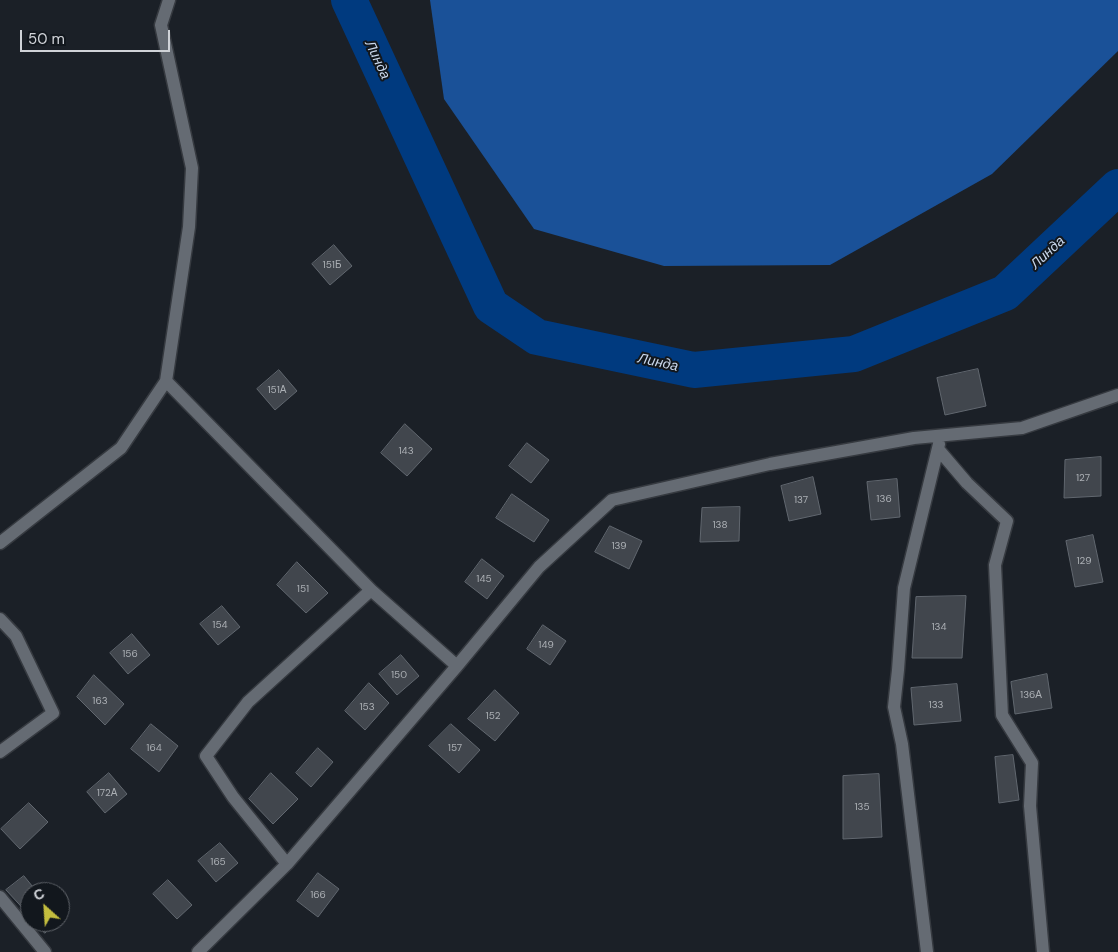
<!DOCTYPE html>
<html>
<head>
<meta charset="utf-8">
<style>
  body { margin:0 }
  #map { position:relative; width:1118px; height:952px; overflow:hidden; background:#1b2027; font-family:"DM Sans",sans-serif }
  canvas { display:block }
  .north { position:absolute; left:20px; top:882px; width:50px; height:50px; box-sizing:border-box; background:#12171d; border:1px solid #5e6268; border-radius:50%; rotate:334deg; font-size:14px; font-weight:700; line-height:20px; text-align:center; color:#d0d3d8 }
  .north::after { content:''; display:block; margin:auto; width:18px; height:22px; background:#c3bd3e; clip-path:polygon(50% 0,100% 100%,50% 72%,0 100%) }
  .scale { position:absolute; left:20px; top:30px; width:150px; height:22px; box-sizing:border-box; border:2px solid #d0d3d8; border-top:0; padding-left:6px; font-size:15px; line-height:18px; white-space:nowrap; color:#d0d3d8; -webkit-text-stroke:4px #12171d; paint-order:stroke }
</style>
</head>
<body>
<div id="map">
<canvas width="1118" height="952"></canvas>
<div class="north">С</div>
<div class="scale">50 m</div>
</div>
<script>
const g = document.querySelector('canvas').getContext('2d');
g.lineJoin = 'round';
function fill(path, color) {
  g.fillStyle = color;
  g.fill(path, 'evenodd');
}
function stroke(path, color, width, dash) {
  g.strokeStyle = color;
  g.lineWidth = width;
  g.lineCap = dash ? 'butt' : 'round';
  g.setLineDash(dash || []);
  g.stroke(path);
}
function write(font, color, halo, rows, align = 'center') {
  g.font = font + ' "DM Sans",sans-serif';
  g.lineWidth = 4;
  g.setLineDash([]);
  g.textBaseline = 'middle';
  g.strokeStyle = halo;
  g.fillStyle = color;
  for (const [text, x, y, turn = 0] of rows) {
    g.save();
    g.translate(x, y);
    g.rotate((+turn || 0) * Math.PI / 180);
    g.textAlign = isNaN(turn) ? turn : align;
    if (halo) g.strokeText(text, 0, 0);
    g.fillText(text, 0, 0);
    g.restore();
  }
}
fill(new Path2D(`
  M430 0H1118V51L992 174 830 265 664 266 534 229 444 99Z`), '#1a5198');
stroke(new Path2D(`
  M349 0 491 306 537 337 694 370 854 354 1005 293 1118 187`), '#003a7f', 36);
const building = new Path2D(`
  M334 245 352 266 330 285 312 264Z
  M978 369 986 406 945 415 937 378Z
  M279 370 297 391 275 410 257 389Z
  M405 424 432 449 407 476 381 453Z
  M527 443 549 460 531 483 509 466Z
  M1101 457V496L1064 498 1065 460Z
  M813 477 821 514 789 521 781 486Z
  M897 479 900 517 871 520 867 482Z
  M512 494 549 520 534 542 496 518Z
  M740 507 739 541 700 542 702 508Z
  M610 526 642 541 629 569 595 552Z
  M1093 535 1103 582 1075 587 1066 541Z
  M482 559 504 576 487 599 465 582Z
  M297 562 328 593 306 613 277 585Z
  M966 596 962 658H912L916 597Z
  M222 606 240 627 218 645 200 624Z
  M543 625 566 641 550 665 527 649Z
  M132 634 150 655 128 674 110 653Z
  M401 655 419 676 397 695 379 674Z
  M1047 674 1052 708 1015 714 1011 682Z
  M94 675 124 704 105 725 77 697Z
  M369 683 389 703 365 730 345 711Z
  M957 684 961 721 914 725 911 688Z
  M495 690 519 713 495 741 468 719Z
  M151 724 178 746 159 772 131 749Z
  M451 724 480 750 459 773 429 746Z
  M318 748 333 762 311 787 296 773Z
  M1013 755 1019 800 999 803 995 757Z
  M109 773 127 794 105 813 87 792Z
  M271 773 298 799 273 824 249 799Z
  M879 774 882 837 843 839V776Z
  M29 803 48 822 20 849 1 829Z
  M220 843 238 863 216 882 198 861Z
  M318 873 339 889 318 917 297 901Z
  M24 876 37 892H30V916L6 890Z
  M168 880 192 905 177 919 153 894Z
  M36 922H57L45 933Z`);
fill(building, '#41464d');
stroke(building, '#61676f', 1);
const minor = new Path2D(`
  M166 381 371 590 248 702 206 756 233 797 287 864
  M938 449 967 483 1007 521 995 565 1002 715 1032 763 1030 806 1043 952
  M0 543 121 448 166 381 189 227 192 168 161 25 169 0
  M371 590 457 666
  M0 619 16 636 53 713 0 752
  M0 897 45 952
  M198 952 287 864 457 666 539 567 612 500 770 464 914 438 1022 428 1118 395
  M927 952 902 744 894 707 898 670 904 588 939 444`);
stroke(minor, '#363a40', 15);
stroke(minor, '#656b73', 12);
write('10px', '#acb0b5', null, [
  ["151Б",332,265],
  ["151А",277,390],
  ["143",406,451],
  ["127",1083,478],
  ["136",884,499],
  ["137",801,500],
  ["138",720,525],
  ["139",619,546],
  ["129",1084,561],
  ["145",484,579],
  ["151",303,589],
  ["154",220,625],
  ["134",939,627],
  ["149",546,645],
  ["156",130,654],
  ["150",399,675],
  ["136А",1031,695],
  ["163",100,701],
  ["133",936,705],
  ["153",367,707],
  ["152",493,716],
  ["164",154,748],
  ["157",455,748],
  ["172А",107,793],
  ["135",862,807],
  ["165",218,862],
  ["166",318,895]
]);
write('italic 14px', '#c9d7eb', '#12171d', [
  ["Линда",377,60,65],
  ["Линда",1048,253,-43],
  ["Линда",658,363,12]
]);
</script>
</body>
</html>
